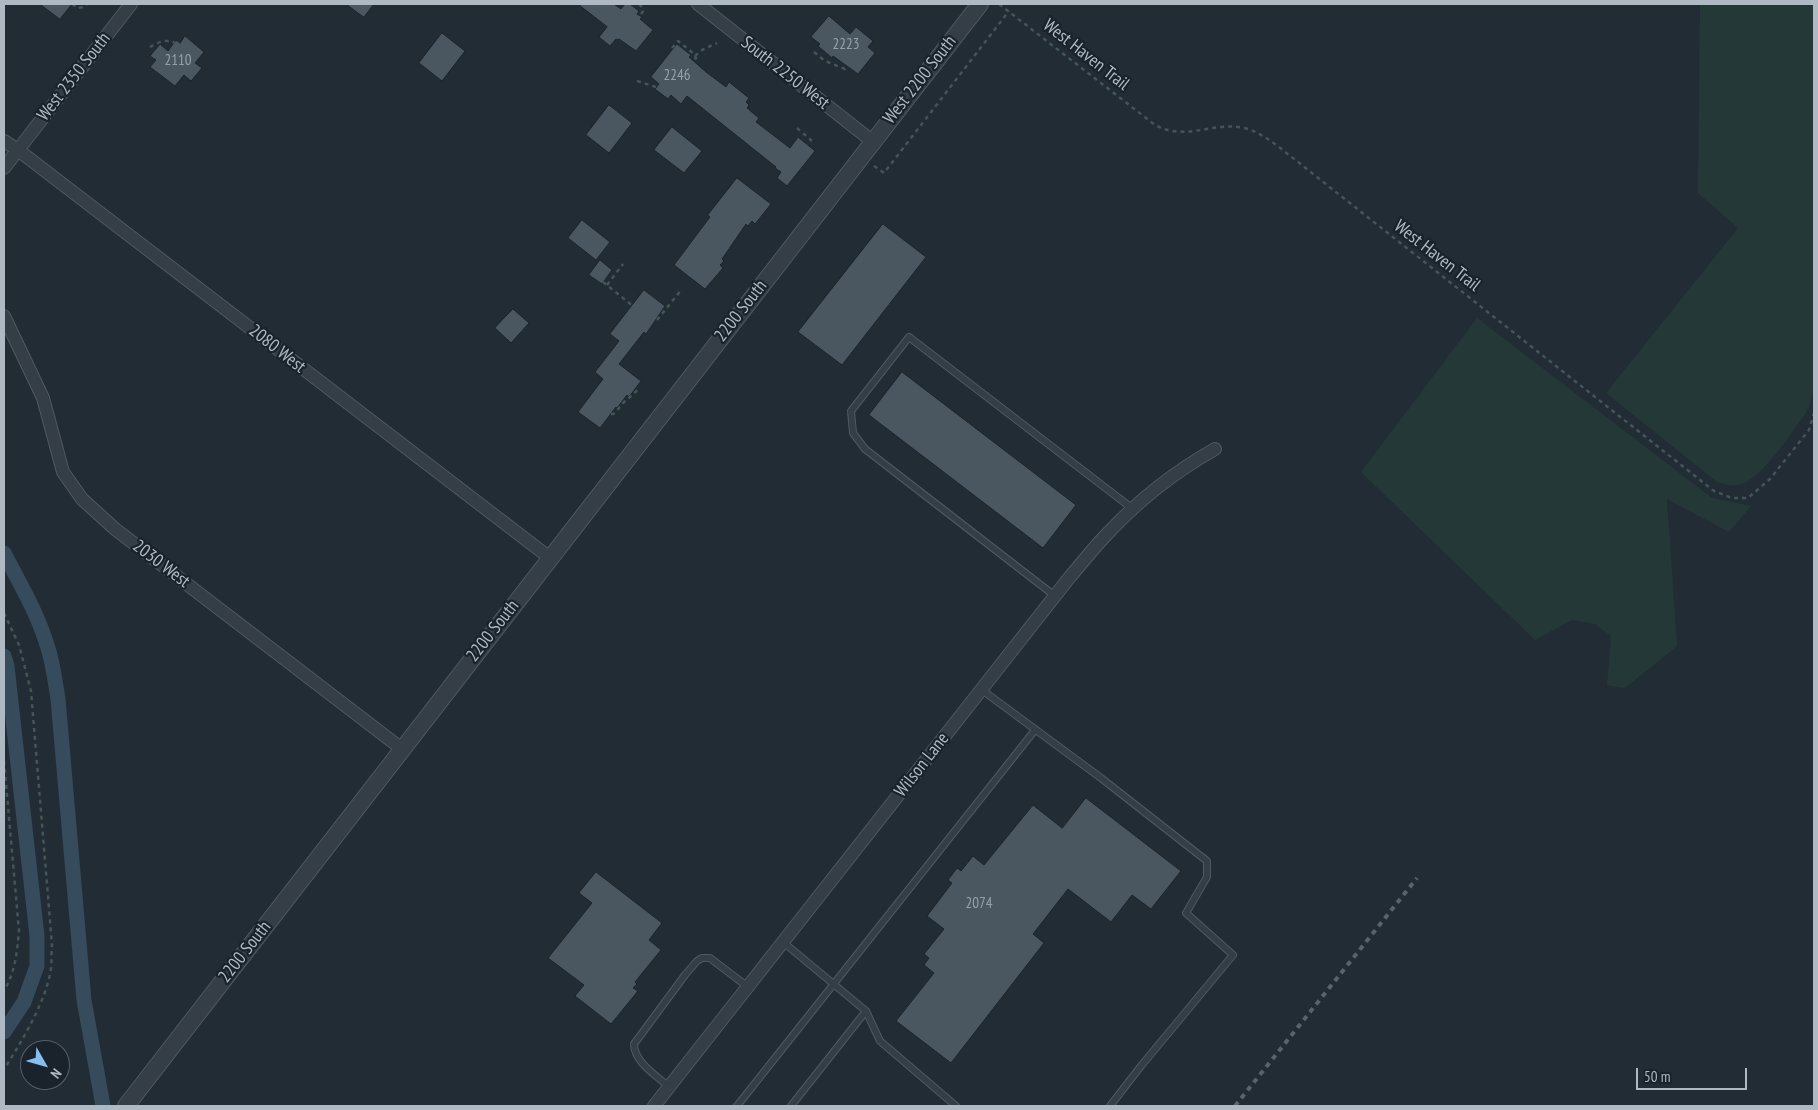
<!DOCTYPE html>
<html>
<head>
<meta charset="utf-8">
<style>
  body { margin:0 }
  #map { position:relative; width:1818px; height:1110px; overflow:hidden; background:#222c35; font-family:"PT Sans Narrow",sans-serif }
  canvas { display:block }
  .frame { position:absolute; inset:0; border:5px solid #afb9c3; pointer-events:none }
  .north { position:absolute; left:20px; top:1040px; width:50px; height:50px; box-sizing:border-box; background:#1a232b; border:1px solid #565f68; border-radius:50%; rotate:128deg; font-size:14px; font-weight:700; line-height:20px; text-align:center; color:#afb9c3 }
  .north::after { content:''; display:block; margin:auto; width:18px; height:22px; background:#88bdef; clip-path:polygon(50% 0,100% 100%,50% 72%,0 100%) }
  .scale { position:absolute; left:1636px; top:1068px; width:111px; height:22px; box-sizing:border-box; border:2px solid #afb9c3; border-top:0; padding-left:6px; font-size:15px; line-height:18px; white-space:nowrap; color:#afb9c3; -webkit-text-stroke:4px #1a232b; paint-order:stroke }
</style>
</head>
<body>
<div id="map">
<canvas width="1818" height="1110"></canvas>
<div class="frame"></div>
<div class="north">N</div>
<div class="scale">50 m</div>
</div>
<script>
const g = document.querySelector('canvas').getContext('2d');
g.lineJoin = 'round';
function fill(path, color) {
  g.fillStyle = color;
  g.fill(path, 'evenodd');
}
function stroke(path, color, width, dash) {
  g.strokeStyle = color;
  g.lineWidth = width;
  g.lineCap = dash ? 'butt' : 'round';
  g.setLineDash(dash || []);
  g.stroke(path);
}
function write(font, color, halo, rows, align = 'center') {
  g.font = font + ' "PT Sans Narrow",sans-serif';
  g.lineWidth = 4.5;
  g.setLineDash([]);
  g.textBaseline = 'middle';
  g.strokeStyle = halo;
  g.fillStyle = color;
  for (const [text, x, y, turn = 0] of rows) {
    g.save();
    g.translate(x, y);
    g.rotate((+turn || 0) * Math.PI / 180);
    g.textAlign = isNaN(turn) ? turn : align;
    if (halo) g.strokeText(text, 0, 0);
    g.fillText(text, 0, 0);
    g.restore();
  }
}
fill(new Path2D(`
  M1700 4H1814V382C1813 395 1811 405 1804 416 1791 433 1763 476 1744 483 1735 487 1727 485 1717 482L1606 393 1738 228 1698 193Z
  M1477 318 1712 498 1751 506 1729 532 1667 499 1677 646 1625 688 1607 685 1611 636 1595 624 1572 620 1535 640 1361 472Z`), '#243937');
stroke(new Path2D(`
  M4 553C19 582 37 612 47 645 53 662 55 681 58 699L84 1000 103 1106
  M4 656 7 666 37 936V966L24 1002 4 1032`), '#364b5c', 15);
const building = new Path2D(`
  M40 4H72L60 19Z
  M346 4H374L364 17Z
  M578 4H614L621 9 625 4H630L639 11 637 14 642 17 640 19 653 30 636 51 619 39 618 40 616 39 610 46 599 37 607 27Z
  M829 16 850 34 856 27 873 41 868 47 875 53 858 74 833 56 832 58 818 46 820 44 811 37Z
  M442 33 465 51 442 81 419 63Z
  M185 36 204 52 195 63 202 68 191 81 184 75 175 86 150 67 156 60 150 56 160 44 168 51 176 40 180 43Z
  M677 44 691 55 689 57 706 72 726 87 729 82 749 98 746 102 749 105 747 108 759 118 756 122 790 148 798 137 815 151 787 186 777 178 781 172 775 168 776 167 687 96 681 104 671 95 668 99 655 89 659 84 651 77Z
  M609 105 632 123 609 153 586 135Z
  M672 127 702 151 684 173 654 150Z
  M737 178 771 204 755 224 752 221 748 226 746 224 722 259 724 261 720 265 723 268 705 289 674 265 710 217 708 215Z
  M582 220 610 242 596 260 568 238Z
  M883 224 926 257 842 365 798 332Z
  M600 260 612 270 602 284 589 275Z
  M644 290 665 306 646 334 644 332 619 364 641 381 629 397 627 395 617 408 616 407 600 428 578 412 603 379 595 372 619 341 610 334Z
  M513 309 529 323 511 343 495 328Z
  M902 372 1076 505 1043 548 869 415Z
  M1086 798 1181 871 1151 909 1132 895 1111 922 1068 889 1033 934 1044 943 951 1063 896 1021 934 973 924 965 929 958 924 954 944 929 927 916 952 883 948 880 957 868 961 871 973 856 984 865 1033 805 1062 828Z
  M596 872 662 923 649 940 661 950 635 982 637 984 633 988 638 991 611 1024 575 996 584 985 548 958 592 903 579 893Z`);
fill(building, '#4a5761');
stroke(building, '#1c252d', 1);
const service = new Path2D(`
  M1055 596 865 449 853 433 851 411 909 337 1133 509
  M982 690 1101 778 1207 861V877L1186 913 1233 955 1141 1066 1110 1106
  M783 942 866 1011 880 1041 956 1106
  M669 1087C656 1075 634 1062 634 1044L685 975 697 961 702 958H710L748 987
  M737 1106 1035 730
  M791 1106 866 1011`);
const minor = new Path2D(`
  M698 4 872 141
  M4 141 18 150 550 558
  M4 168 131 4
  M4 316 43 398 63 472 82 499 115 529 402 749
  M654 1106 1069 578C1082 563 1095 546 1109 532 1140 499 1176 471 1215 449`);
const tertiary = new Path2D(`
  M126 1106 980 4`);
stroke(service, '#4f5961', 8);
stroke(minor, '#4f5961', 14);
stroke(tertiary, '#4f5961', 18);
stroke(new Path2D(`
  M72 4 78 8 84 7 87 4
  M639 4 642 7 643 11 640 16
  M999 4 1155 125C1186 142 1213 121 1244 128 1257 131 1268 139 1279 147L1714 491 1732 498H1748L1770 479 1809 430 1814 413
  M150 47C157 43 166 38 175 43
  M672 48 678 41 693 53 696 58 690 66
  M814 52 825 61 845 69 847 67
  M695 56 702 50 717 43
  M637 81 656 87
  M797 128 811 140 807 144
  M874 166 884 173 1009 11
  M603 282 634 307
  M607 285 623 264
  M657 320 682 289
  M611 414H613C618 410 621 405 625 401 630 397 634 394 638 389
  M4 613 19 645 31 691 52 945C51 952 52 960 51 968 47 1000 21 1043 4 1069
  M4 761 19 931C17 953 15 972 4 991`), '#435555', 2.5, [4, 4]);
stroke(service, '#353e46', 6);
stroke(minor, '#353e46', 12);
stroke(tertiary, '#353e46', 16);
stroke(new Path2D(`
  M1235 1106 1417 878`), '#57636d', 4, [5, 5]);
write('15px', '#96a0aa', null, [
  ["2223",846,45],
  ["2110",178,61],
  ["2246",677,76],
  ["2074",979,904]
]);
write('18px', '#afb9c3', '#1a232b', [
  ["West Haven Trail",1086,55,38],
  ["South 2250 West",785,73,38],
  ["West 2350 South",74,77,-52],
  ["West 2200 South",920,80,-52],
  ["West Haven Trail",1437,256,38],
  ["2200 South",741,311,-52],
  ["2080 West",277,349,38],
  ["2030 West",161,564,37],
  ["2200 South",493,631,-52],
  ["Wilson Lane",922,765,-52],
  ["2200 South",245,952,-52]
]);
</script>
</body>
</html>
